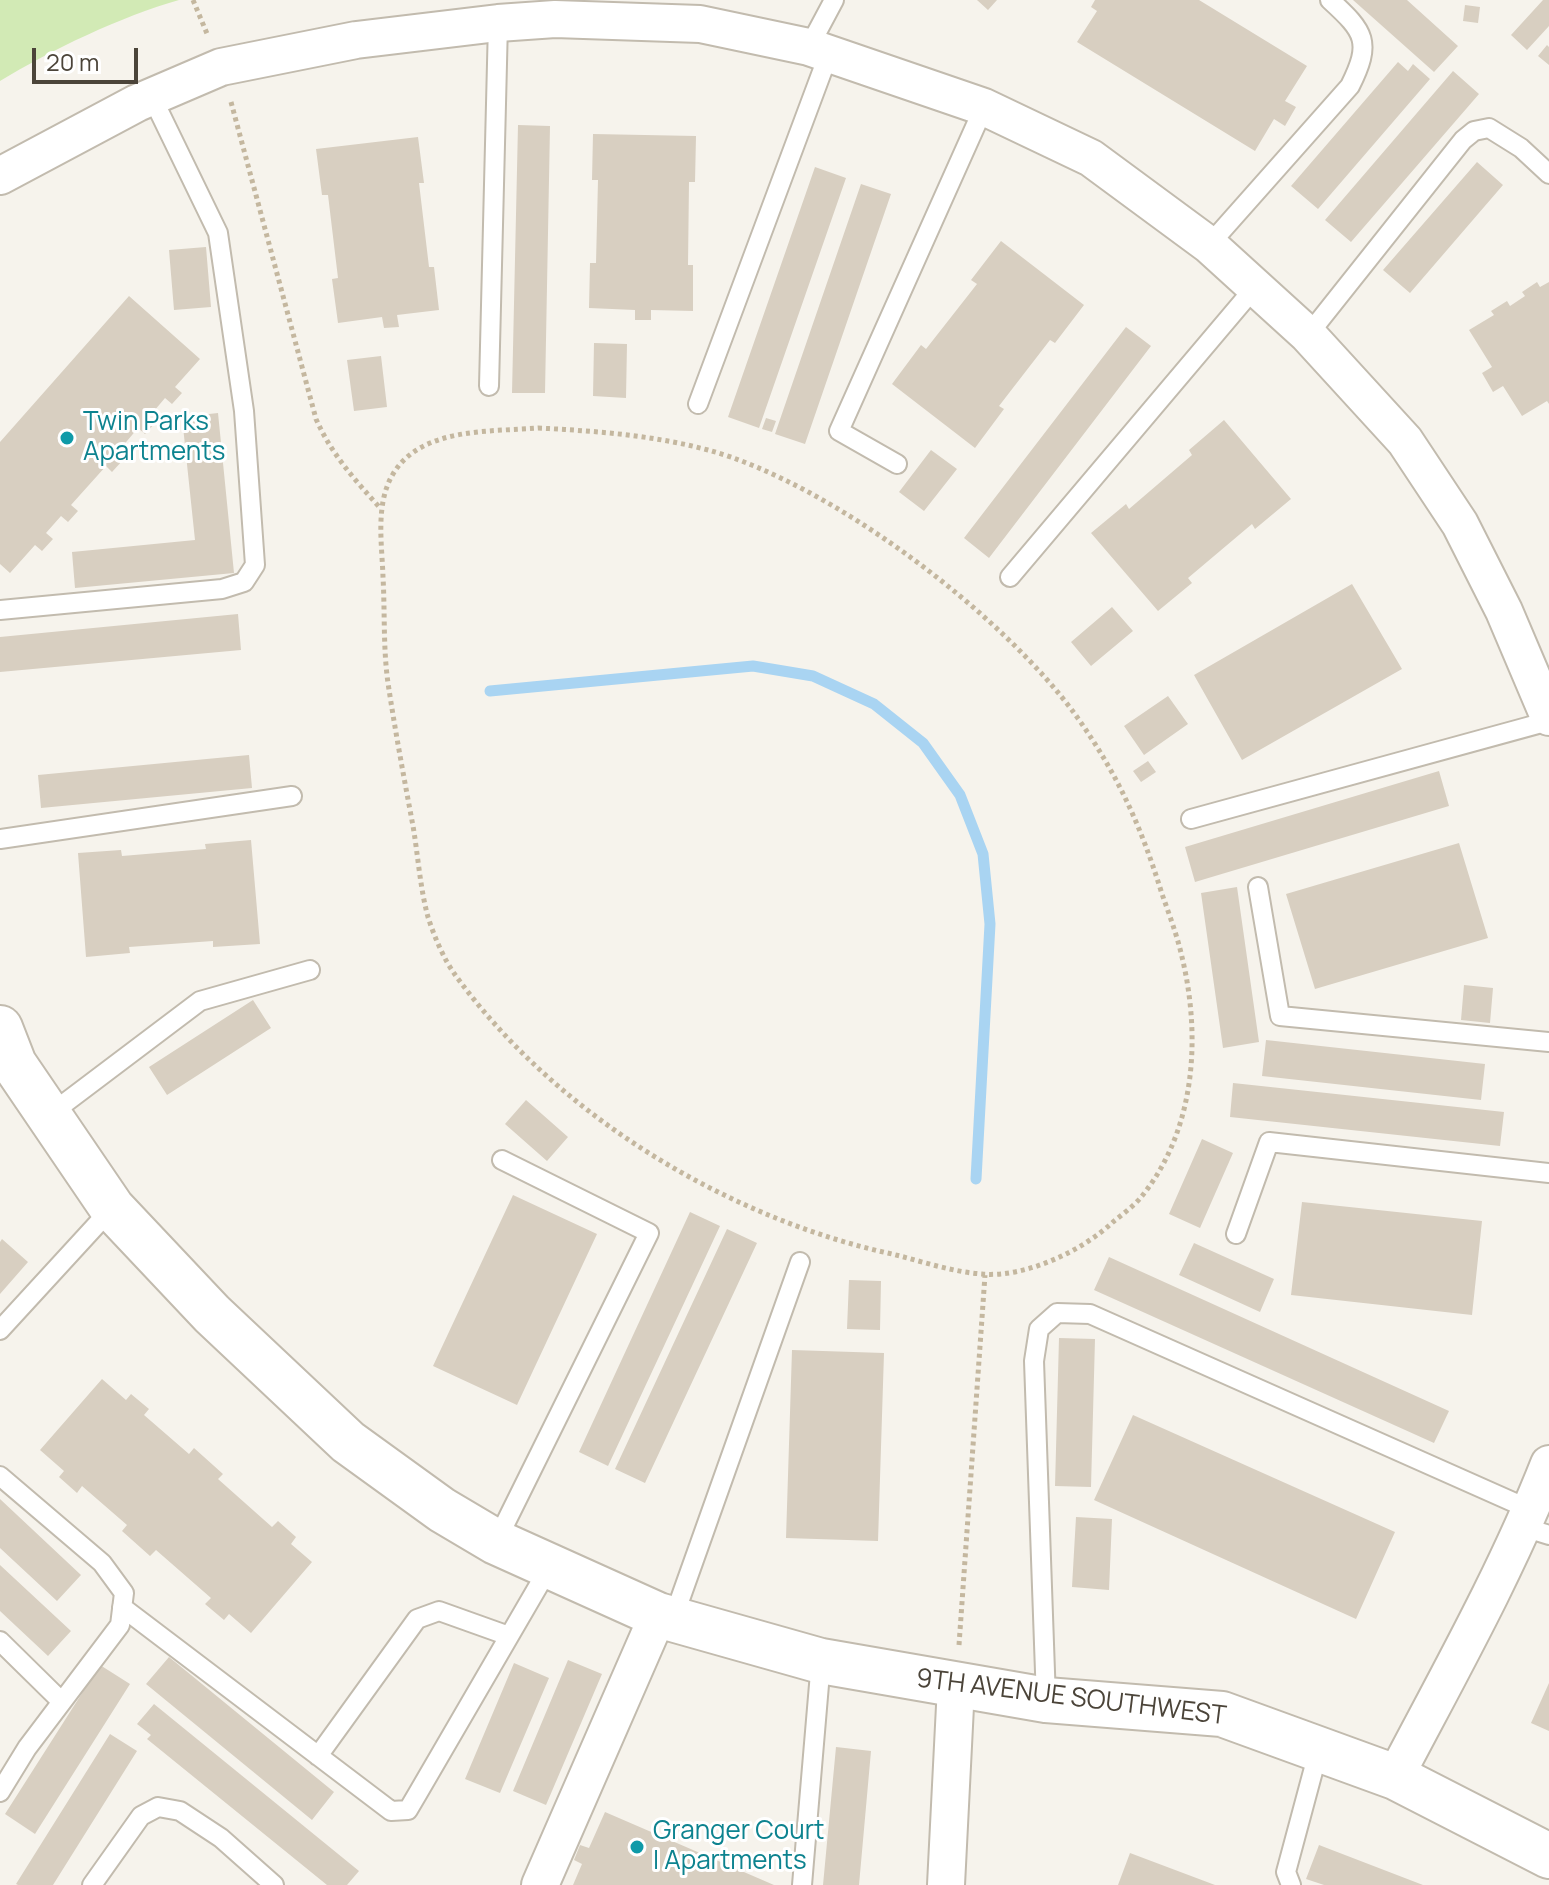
<!DOCTYPE html>
<html>
<head>
<meta charset="utf-8">
<style>
  body { margin:0 }
  #map { position:relative; width:1549px; height:1885px; overflow:hidden; background:#f6f3ec; font-family:Manrope,sans-serif }
  canvas { display:block }
  .scale { position:absolute; left:32px; top:48px; width:106px; height:36px; box-sizing:border-box; border:4px solid #4b4439; border-top:0; padding-left:10px; font-size:24px; line-height:28px; white-space:nowrap; color:#4b4439; -webkit-text-stroke:6px #fff; paint-order:stroke }
</style>
</head>
<body>
<div id="map">
<canvas width="1549" height="1885"></canvas>
<div class="scale">20 m</div>
</div>
<script>
const g = document.querySelector('canvas').getContext('2d');
g.lineJoin = 'round';
function fill(path, color) {
  g.fillStyle = color;
  g.fill(path, 'evenodd');
}
function stroke(path, color, width, dash) {
  g.strokeStyle = color;
  g.lineWidth = width;
  g.lineCap = dash ? 'butt' : 'round';
  g.setLineDash(dash || []);
  g.stroke(path);
}
function write(font, color, halo, rows, align = 'center') {
  g.font = font + ' Manrope,sans-serif';
  g.lineWidth = 6;
  g.setLineDash([]);
  g.textBaseline = 'middle';
  g.strokeStyle = halo;
  g.fillStyle = color;
  for (const [text, x, y, turn = 0] of rows) {
    g.save();
    g.translate(x, y);
    g.rotate((+turn || 0) * Math.PI / 180);
    g.textAlign = isNaN(turn) ? turn : align;
    if (halo) g.strokeText(text, 0, 0);
    g.fillText(text, 0, 0);
    g.restore();
  }
}
fill(new Path2D(`
  M0 0H179C122 16 51 50 0 81Z`), '#d2eab5');
stroke(new Path2D(`
  M490 691 753 666 813 676 874 704 923 743 960 795 983 854 990 924 976 1179`), '#a9d4f2', 11);
fill(new Path2D(`
  M977 0H997L988 10Z
  M1095 0H1199L1307 66 1285 101 1296 107 1285 126 1274 119 1255 151 1077 42 1097 11 1091 7Z
  M1353 0H1407L1458 46 1434 72Z
  M1543 0H1549V26L1527 50 1511 35Z
  M1465 5 1480 7 1478 23 1463 21Z
  M1547 45 1549 47V65L1538 56Z
  M1398 62 1408 71 1413 64 1430 79 1318 209 1291 186Z
  M1453 71 1479 94 1351 242 1325 220Z
  M518 125 550 126 545 393H512Z
  M593 134 696 136 695 182H689L688 265H693V311L651 310V320H635V310L589 308 590 263H596L598 180H592Z
  M418 137 424 183H419L429 267H434L439 310 397 315 399 327 384 328 382 317 338 323 332 279 338 278 328 195H322L316 149Z
  M1477 162 1503 185 1410 293 1383 270Z
  M815 167 846 178 759 428 728 417Z
  M861 184 891 194 805 444 775 434Z
  M1001 241 1084 305 1055 343 1050 340 999 406 1004 409 975 448 892 384 921 345 926 349 977 284 971 280Z
  M206 247 211 307 174 310 169 250Z
  M1537 282 1540 287 1549 282V404L1547 401 1522 416 1503 386 1493 392 1482 373 1492 367 1469 330 1494 315 1491 311 1507 301 1510 306 1525 296 1522 292Z
  M129 296 200 359 175 387 182 393 172 404 165 398 149 417 156 422 145 434 138 428 116 454 123 460 112 472 106 466 71 505 78 511 68 522 61 516 46 533 53 539 42 551 35 545 10 573 0 564V442Z
  M1126 327 1151 346 989 558 964 538Z
  M594 343 627 344 626 398 593 396Z
  M381 356 387 407 354 411 347 360Z
  M218 413 234 573 75 588 72 552 195 540 182 417Z
  M766 418 776 421 772 432 762 429Z
  M1224 420 1291 499 1255 529 1252 524 1188 578 1192 583 1158 611 1091 533 1126 504 1129 509 1192 455 1189 450Z
  M931 450 957 469 924 511 899 492Z
  M1352 584 1402 669 1242 760 1194 675Z
  M1112 607 1133 631 1091 666 1071 642Z
  M238 614 241 650 0 672V637Z
  M1168 696 1188 724 1144 755 1124 726Z
  M249 755 252 788 41 808 38 775Z
  M1148 761 1156 772 1141 782 1133 771Z
  M1439 771 1449 806 1195 882 1185 847Z
  M251 840 260 944 213 947V941L129 947 130 953 86 957 78 853 121 850 122 856 206 849 205 844Z
  M1459 843 1488 938 1315 989 1286 894Z
  M1237 887 1259 1042 1223 1048 1201 893Z
  M1464 985 1493 988 1490 1023 1461 1020Z
  M253 1000 271 1028 167 1095 149 1067Z
  M1266 1040 1485 1064 1481 1100 1262 1076Z
  M1233 1083 1504 1112 1500 1146 1230 1117Z
  M526 1100 568 1137 547 1161 505 1124Z
  M1202 1139 1233 1153 1200 1228 1169 1214Z
  M513 1195 597 1234 517 1405 433 1366Z
  M1302 1202 1482 1221 1472 1315 1291 1295Z
  M690 1212 720 1226 608 1466 579 1452Z
  M727 1229 757 1243 645 1483 615 1469Z
  M2 1239 28 1262 0 1294V1242Z
  M1194 1243 1274 1279 1260 1312 1179 1275Z
  M1109 1257 1449 1411 1434 1443 1094 1290Z
  M849 1280 881 1281 880 1330 847 1329Z
  M1059 1338 1095 1339 1091 1487 1055 1486Z
  M792 1350 884 1353 878 1541 786 1538Z
  M102 1379 126 1400 131 1394 149 1409 144 1415 189 1454 194 1448 223 1474 218 1479 272 1527 278 1521 296 1537 291 1544 312 1562 251 1633 229 1614 224 1620 205 1604 211 1598 156 1550 150 1556 122 1531 127 1525 82 1486 77 1493 59 1477 64 1471 40 1450Z
  M1133 1415 1395 1532 1356 1619 1094 1500Z
  M0 1499 81 1575 57 1601 0 1548Z
  M1076 1517 1112 1519 1109 1590 1072 1587Z
  M0 1565 71 1631 48 1656 0 1611Z
  M169 1657 334 1792 312 1820 146 1684Z
  M568 1660 602 1674 546 1805 513 1791Z
  M514 1663 549 1678 500 1793 465 1779Z
  M100 1665 130 1684 35 1834 5 1814Z
  M1549 1683V1731L1531 1723Z
  M154 1704 359 1871 347 1885H327L147 1739 151 1735 137 1724Z
  M110 1734 137 1751 53 1885H18L16 1884Z
  M836 1747 871 1751 859 1885H823Z
  M605 1812 774 1885H573L582 1864 574 1860 580 1845 589 1848Z
  M1319 1845 1423 1885H1324L1306 1879Z
  M1130 1853 1215 1885H1118Z`), '#d8cfc1');
const service = new Path2D(`
  M809 47 834 0
  M1209 245 1350 86C1372 42 1365 32 1330 0
  M1308 335 1463 140 1474 131 1489 128 1521 148 1549 174
  M489 386 498 23
  M698 404 829 53
  M897 464 839 431 984 107
  M1010 577 1256 286
  M0 610 222 589 244 582 255 565 244 411 218 233 152 97
  M1191 819 1549 721
  M0 839 292 796
  M1258 887 1280 1016 1549 1042
  M49 1115 200 1001 310 970
  M1236 1234 1269 1142 1549 1173
  M0 1330 112 1208
  M0 1476 102 1563 124 1593 120 1625 27 1748 0 1792
  M1523 1527 1549 1535
  M496 1542 649 1233 502 1160
  M122 1607 391 1811 408 1810 418 1793 550 1566
  M673 1619 800 1262
  M0 1641 62 1702
  M1046 1700 1034 1361 1039 1329 1057 1313 1090 1314 1531 1510
  M318 1756 417 1619 439 1611 509 1636
  M92 1885 141 1816 158 1807 180 1811 221 1838 274 1885
  M802 1885 821 1661
  M1291 1885 1286 1872 1319 1749`);
const minor = new Path2D(`
  M0 176 137 103 221 67 356 40 498 23 555 19 700 24 809 47 984 107 1091 158 1209 245 1308 335 1405 441 1460 524 1504 611 1549 717
  M1395 1777C1449 1674 1506 1573 1549 1464
  M540 1885 658 1615
  M946 1885 956 1686`);
const tertiary = new Path2D(`
  M0 1028 14 1064 112 1208 212 1314 348 1442 442 1510 496 1542 658 1615 821 1661 1046 1700 1222 1714 1395 1777 1549 1856`);
stroke(service, '#c2bbae', 22);
stroke(minor, '#c2bbae', 40);
stroke(tertiary, '#c2bbae', 48);
stroke(new Path2D(`
  M193 0 208 36
  M231 102 316 419C332 455 355 480 381 509
  M538 428C595 431 652 435 708 450 830 483 1003 614 1077 717 1118 775 1141 826 1162 894 1169 914 1177 935 1182 957 1201 1036 1196 1129 1142 1196 1135 1205 1123 1214 1113 1222 1082 1251 1025 1278 982 1274 952 1272 921 1261 892 1254 726 1218 556 1114 456 976 444 960 434 936 428 917 420 888 418 855 413 826 404 778 395 730 388 683 383 648 385 612 383 577 382 544 375 504 393 474 421 427 490 432 538 428Z
  M959 1645 985 1275`), '#c4b79f', 5, [4, 4]);
stroke(service, '#fff', 18);
stroke(minor, '#fff', 36);
stroke(tertiary, '#fff', 44);
for (const [x, y, r, color] of [
  [67,438,8,"#0f9aa8"],
  [637,1847,8,"#0f9aa8"]
]) {
  const dot = new Path2D();
  dot.arc(x, y, r, 0, 2 * Math.PI);
  g.fillStyle = color;
  g.fill(dot);
  stroke(dot, '#fff', 3);
}
write('26px', '#0d838f', '#fff', [
  ["Twin Parks",83,423],
  ["Apartments",83,453],
  ["Granger Court",653,1832],
  ["I Apartments",653,1862]
], 'left');
write('26px', '#4b4439', '#fff', [
  ["9TH AVENUE SOUTHWEST",1071,1698,7]
]);
</script>
</body>
</html>
